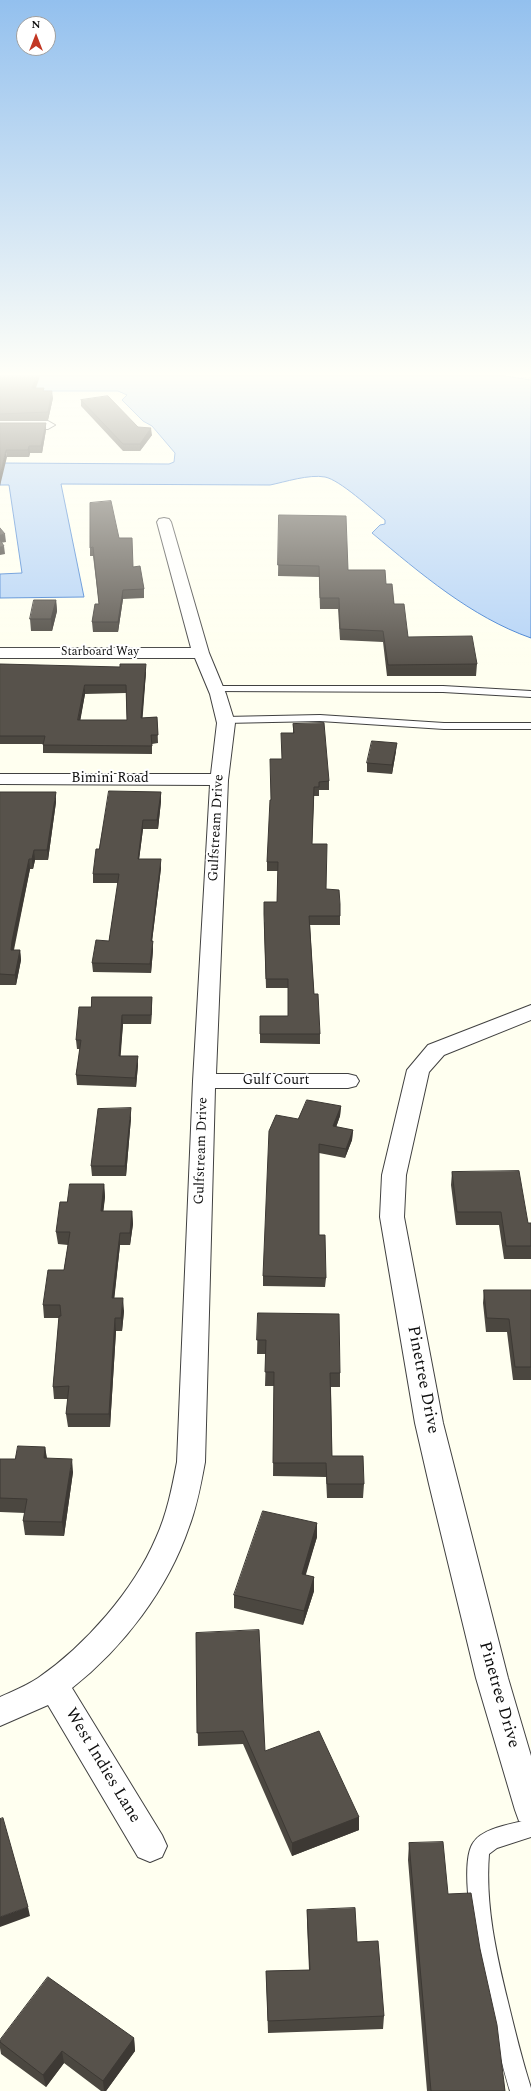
<!DOCTYPE html>
<html>
<head>
<meta charset="utf-8">
<style>
  body { margin:0 }
  #map { position:relative; width:531px; height:2091px; overflow:hidden; background:#fffff0; font-family:Spectral,serif }
  canvas { display:block }
  .north { position:absolute; left:16px; top:16px; width:40px; height:40px; box-sizing:border-box; background:#fff; border:1px solid #9f9f9f; border-radius:50%; rotate:0deg; font-size:11px; font-weight:700; line-height:16px; text-align:center; color:#0e0e0e }
  .north::after { content:''; display:block; margin:auto; width:14px; height:18px; background:#c23623; clip-path:polygon(50% 0,100% 100%,50% 72%,0 100%) }
</style>
</head>
<body>
<div id="map">
<canvas width="531" height="2091"></canvas>
<div class="north">N</div>
</div>
<script>
const g = document.querySelector('canvas').getContext('2d');
g.lineJoin = 'round';
function fill(path, color) {
  g.fillStyle = color;
  g.fill(path, 'evenodd');
}
function stroke(path, color, width, dash) {
  g.strokeStyle = color;
  g.lineWidth = width;
  g.lineCap = dash ? 'butt' : 'round';
  g.setLineDash(dash || []);
  g.stroke(path);
}
function write(font, color, halo, rows, align = 'center') {
  g.font = font + ' Spectral,serif';
  g.lineWidth = 4;
  g.setLineDash([]);
  g.textBaseline = 'middle';
  g.strokeStyle = halo;
  g.fillStyle = color;
  for (const [text, x, y, turn = 0] of rows) {
    g.save();
    g.translate(x, y);
    g.rotate((+turn || 0) * Math.PI / 180);
    g.textAlign = isNaN(turn) ? turn : align;
    if (halo) g.strokeText(text, 0, 0);
    g.fillText(text, 0, 0);
    g.restore();
  }
}
const water = new Path2D(`
  M0 376H505L531 380V638C471 617 420 573 372 533L380 525 385 524V520C371 509 340 480 325 477 309 474 285 482 270 485L61 484 84 597 0 598V574L22 573 9 485H0V463L169 464 174 462 175 453 152 426 143 421 122 400 127 395 118 391H0Z`);
fill(water, '#b4d3f7');
stroke(water, '#397ad0', 1);
const service = new Path2D(`
  M216 686H443L531 691V697L443 692 212 691 211 689Z
  M320 715 444 723H531V729H444L320 721 225 723 220 720 225 717Z
  M531 1819V1837L497 1848 489 1854C485 1904 496 1953 508 2002 515 2031 522 2060 531 2088V2091H510C498 2050 451 1876 473 1843 483 1827 514 1824 531 1819Z`);
const minor = new Path2D(`
  M0 421H48L55 425 48 429H0Z
  M164 518 169 519 171 522 209 653 226 694 235 723 228 780 216 1074H348L356 1076 359 1081 356 1086 348 1088H215L205 1462C201 1484 197 1506 189 1527 168 1589 123 1648 72 1688L162 1835 167 1846 162 1857 150 1862 138 1857 48 1705 0 1726V1697C13 1691 26 1686 38 1678 85 1646 134 1590 156 1538 167 1514 172 1488 177 1462L193 1081 210 785 0 784V774H211L217 723 210 694 195 658H0V648H191L157 522 159 519Z
  M531 1005V1020L444 1055 429 1072 406 1175 404 1217 443 1423 508 1678 531 1756V1825L519 1821 515 1810 476 1678 429 1484 415 1423 380 1217 382 1175 407 1070 428 1045Z`);
stroke(service, '#414141', 2);
stroke(minor, '#414141', 2);
fill(service, '#fff');
fill(minor, '#fff');
fill(new Path2D(`
  M0 376H40L36 388 44 391 53 398 48 420 0 421Z
  M81 400 138 427 152 435 140 451H123L81 406Z
  M0 423 46 430 42 453H30L29 457H7Z
  M279 515 348 570 386 584 408 637 477 664 476 676H387L383 642 340 640 338 609H320L319 577 278 576Z
  M119 538 133 567 144 589V598L123 599 118 632H93L92 622 99 604 93 556H90V548Z
  M56 600 57 611 52 631H31L30 619Z
  M0 664 146 672 142 718 157 717 158 743 152 744V754L43 753V744H0ZM126 693 127 720H80L85 694Z
  M293 724 329 781V790H319V796H314L312 844 326 889 340 916V925H310L314 994 320 1034V1044L260 1043V1016H288V988H266L264 923 277 902 278 871H267V862L271 800 282 759 293 733Z
  M396 751 392 774 367 772V763Z
  M0 792 56 802 48 860H35L33 869H30L14 950H20L21 960 16 985H0Z
  M161 792V801L158 829H143L139 859 161 868 152 941 153 950 151 973 93 972 92 963 109 941 118 883H93V874L99 849Z
  M152 997V1006L151 1024H123L120 1056 138 1065 136 1087 77 1085 76 1075 80 1049H77L76 1040 91 1007Z
  M341 1106 340 1116 336 1127 353 1130 352 1140 345 1158 319 1153V1235L326 1278 325 1287 263 1286V1276L298 1119Z
  M131 1118 126 1176H92L91 1166Z
  M452 1172 528 1223H531V1259H504L499 1225H456L451 1185Z
  M104 1184 105 1197 103 1211H132L133 1224 130 1245H120L114 1298 124 1311 122 1331H116L110 1427H68L66 1414 68 1399H54L53 1387 59 1318H44L43 1305 64 1270 68 1245 58 1244 56 1232 67 1202Z
  M484 1290H531V1380H513L507 1332H486L483 1303Z
  M258 1313 340 1373V1387H331L332 1456 364 1484 363 1498H327L326 1477 273 1476 274 1386H265L266 1354H257Z
  M45 1447 47 1458 73 1472 64 1536 25 1535 23 1521 25 1513 0 1512V1459H15Z
  M317 1523V1537L305 1575 314 1577V1591L303 1625 234 1608V1595Z
  M196 1633 265 1751 359 1817V1830L292 1856 243 1744 198 1746Z
  M409 1843 448 1894 480 1949 505 2091H427L408 1860Z
  M307 1910 357 1942 384 2016 383 2029 268 2033 266 1971 309 1970 307 1923Z
  M134 2038 135 2051 106 2091H101L64 2063 46 2087 1 2054 0 2048V2040Z`), '#4b4740');
fill(new Path2D(`
  M37 376H40L32 395V388Z
  M52 391 53 398 48 420V412Z
  M46 423V430L42 453 41 446Z
  M151 428 152 435 140 451V444Z
  M29 446 30 453 29 457 28 450Z
  M6 450 7 457 0 486V476Z
  M5 534 6 542 0 543V535Z
  M4 546 5 554 0 555V547Z
  M123 590V599L118 632V622Z
  M56 600 57 611 52 631 51 619Z
  M146 664V672L142 726 141 718Z
  M85 685V694L79 728 78 720Z
  M397 743 396 751 392 774V765Z
  M56 792V802L48 860 47 850Z
  M161 792V801L158 829 157 820Z
  M143 820V829L138 868V859Z
  M34 850 35 860 33 869 32 859Z
  M29 859 30 869 13 951 11 950 12 941Z
  M161 859V868L151 950V941Z
  M153 941V950L151 973 150 964Z
  M20 950 21 960 16 985 15 975Z
  M152 997V1006L151 1024V1015Z
  M122 1015 123 1024 120 1065 119 1056Z
  M138 1056V1065L136 1087 135 1078Z
  M341 1106 340 1116 333 1136V1126Z
  M131 1108V1118L126 1176 125 1166Z
  M353 1130 352 1140 345 1158 346 1149Z
  M104 1184 105 1197 102 1224 101 1211Z
  M132 1211 133 1224 130 1245V1233Z
  M120 1233V1245L113 1311 112 1298Z
  M123 1298 124 1311 122 1331 121 1318Z
  M115 1318 116 1331 110 1427 109 1414Z
  M45 1447 47 1461 44 1458Z
  M72 1459 73 1472 64 1536 62 1522Z
  M317 1523V1537L302 1588V1574Z
  M314 1577V1591L303 1625 304 1611Z
  M359 1817V1830L292 1856V1843Z
  M28 1907 30 1916 0 1927V1917Z
  M134 2038 135 2051 106 2091H104L103 2081Z
  M62 2051 64 2063 46 2087 43 2075Z`), '#3d3934');
const building = new Path2D(`
  M0 376H37L32 388H44L43 391H52L48 412 0 414Z
  M108 396 138 427 151 428 140 444H123L81 400Z
  M0 423H46L41 446H29L28 450H6L0 476Z
  M111 501 119 538H132L133 567 140 566 144 589 123 590 118 622H92L95 604H99L93 547 90 548V503Z
  M279 515 346 516 348 570H385L386 584H392L394 604H404L408 637 472 636 477 664 388 665 383 631 340 629 339 598H320L319 566 278 565Z
  M0 528 5 534 0 535Z
  M0 540 4 546 0 547Z
  M34 600H56L51 619H30Z
  M0 664 120 667V664H146L141 718 157 717 158 735H151L152 746 43 745 45 736H0ZM85 685H126L127 720H78Z
  M324 723 329 781 319 782V787H314L312 844H327L326 889 339 890 340 904V916H309L314 994H318L320 1034H260V1016H288V979H266L264 914V902H277L278 862H267L270 800H271L270 759H282L281 733H294L293 724Z
  M372 741 397 743 392 765 367 763Z
  M109 791 161 792 157 820H143L138 859H161L151 941H153L150 964 92 963 96 940 109 941 119 874H93L96 849H99Z
  M0 792H56L47 850H34L32 859H29L12 941 11 950H20L15 975 0 974Z
  M92 997H152L151 1015H122L119 1056H138L135 1078 76 1075 81 1040H76L79 1007H91Z
  M307 1100 341 1106 333 1126 353 1130 346 1149 319 1144V1235H325L326 1278 263 1276 269 1131 276 1115 298 1119Z
  M131 1108 125 1166H91L98 1109Z
  M519 1171 528 1223H531V1246H506L501 1212H457L452 1172Z
  M70 1184H104L101 1211H132L130 1233H120L112 1298H123L121 1318H115L109 1414H66L69 1386 53 1387 59 1316H61L60 1305H43L48 1270H64L70 1232H56L60 1202H67Z
  M484 1290H531V1367H515L509 1319 487 1318Z
  M258 1313 339 1314 340 1373H330L332 1456H363L364 1484H327L326 1463H273L274 1372H265L266 1340H257Z
  M18 1446 45 1447 44 1458 72 1459 62 1522 23 1521 27 1499 0 1498V1459H15Z
  M263 1511 317 1523 302 1574 314 1577 304 1611 234 1595Z
  M259 1630 265 1751 319 1731 359 1817 292 1843 243 1731 197 1733 196 1633Z
  M3 1818 28 1907 0 1917V1819Z
  M443 1842 448 1894 471 1893 480 1949 497 2025 505 2091H431L409 1843Z
  M355 1908 357 1942 378 1941 384 2016 268 2021 266 1971 310 1970 307 1910Z
  M48 1977 134 2038 103 2081 62 2051 43 2075 0 2042V2040Z`);
fill(building, '#57524b');
stroke(building, '#3d3934', 1);
const sky = g.createLinearGradient(0, 0, 0, 669);
sky.addColorStop(0, '#93c0ee');
sky.addColorStop(0.56, '#fffff8');
sky.addColorStop(1, '#fffff800');
g.fillStyle = sky;
g.fillRect(0, 0, 531, 669);
write('12px', '#0e0e0e', '#fff', [
  ["Starboard Way",100,653]
]);
write('14px', '#0e0e0e', '#fff', [
  ["Bimini Road",110,779],
  ["Gulfstream Drive",217,828,-87],
  ["Gulf Court",276,1081],
  ["Gulfstream Drive",202,1151,-88]
]);
write('17px', '#0e0e0e', '#fff', [
  ["Pinetree Drive",422,1380,79],
  ["Pinetree Drive",498,1695,74],
  ["West Indies Lane",102,1766,59]
]);
</script>
</body>
</html>
